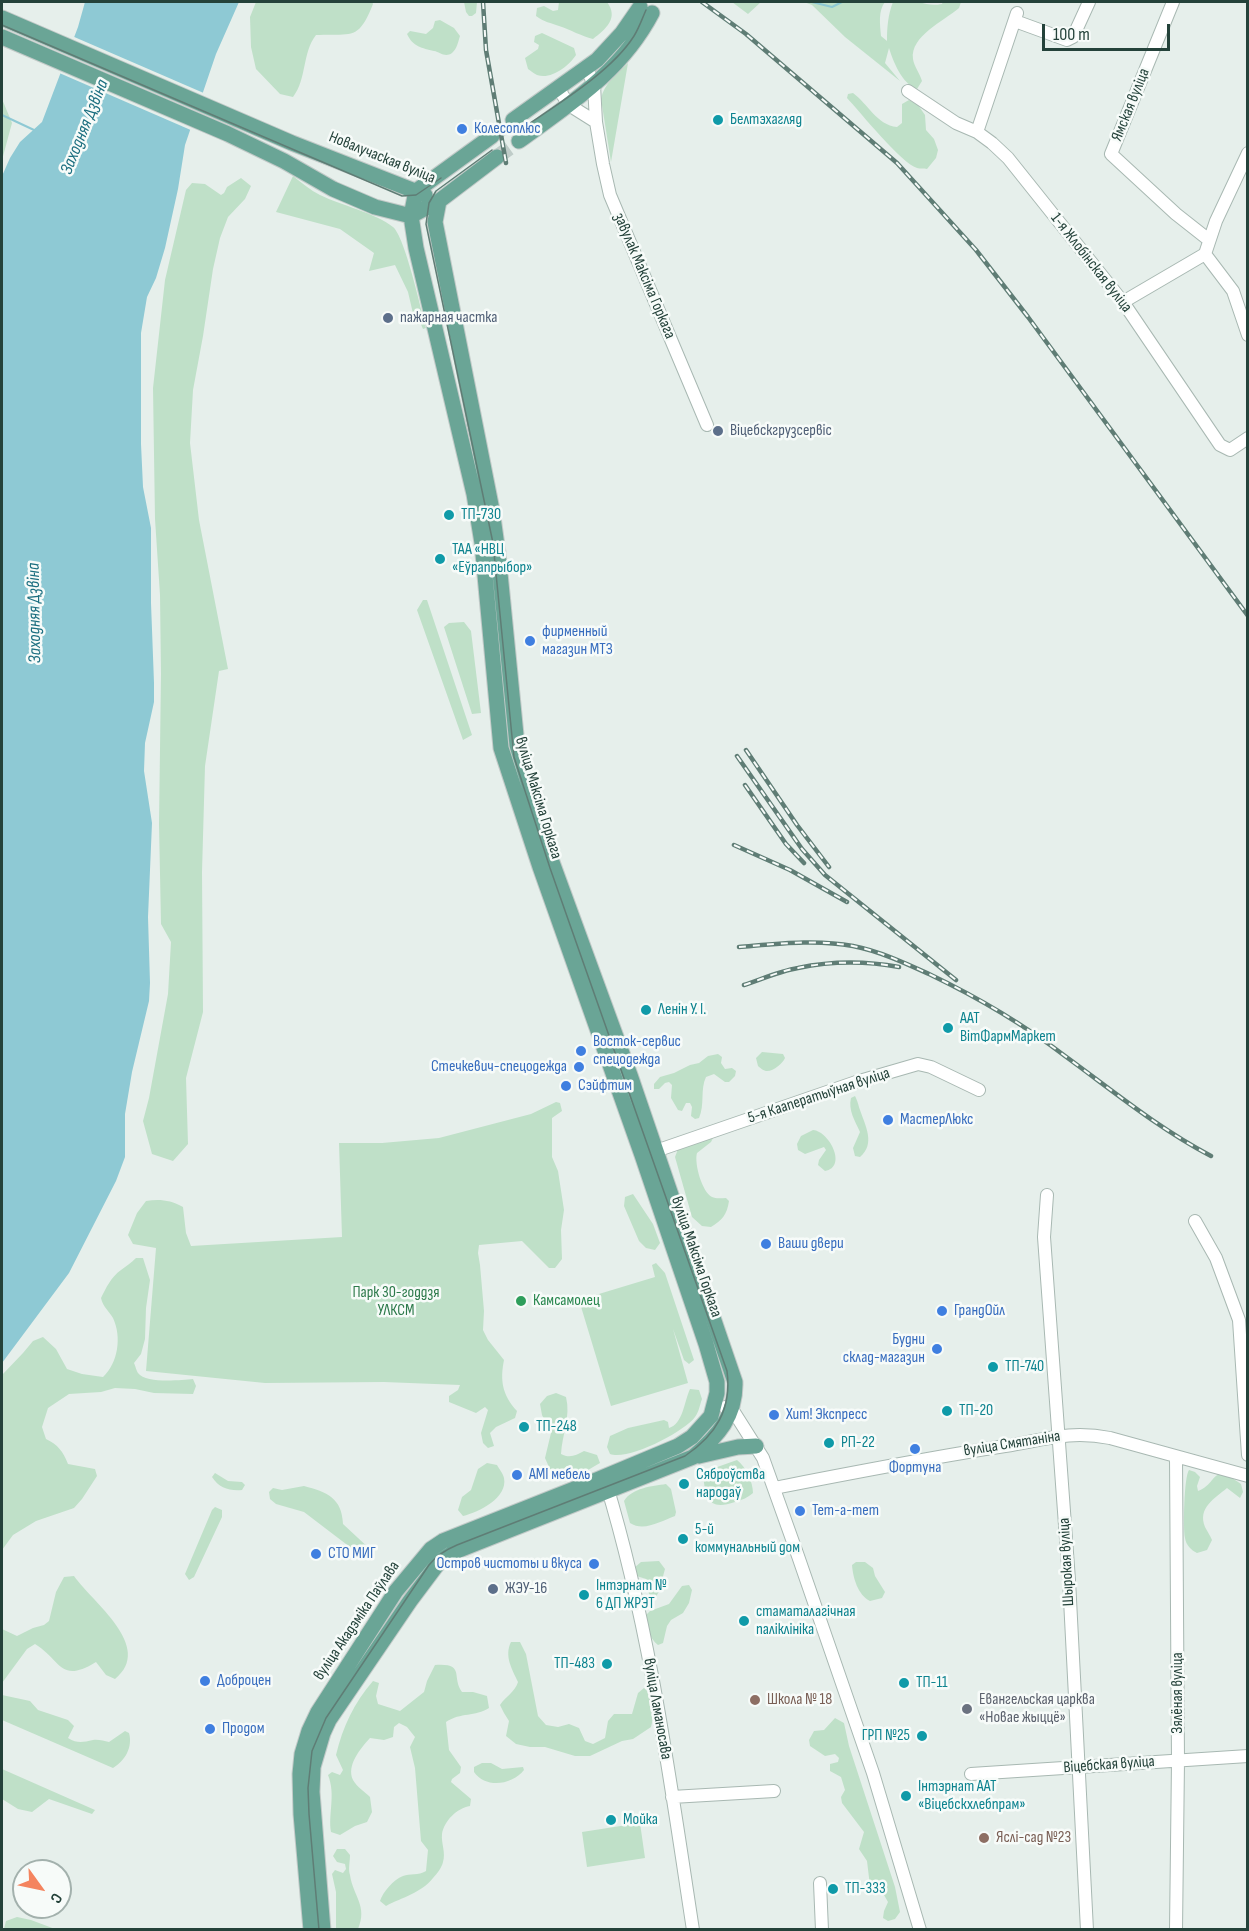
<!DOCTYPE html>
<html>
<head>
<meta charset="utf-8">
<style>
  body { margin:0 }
  #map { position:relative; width:1249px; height:1931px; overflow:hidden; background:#e6efeb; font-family:"Sofia Sans Condensed",sans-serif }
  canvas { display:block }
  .frame { position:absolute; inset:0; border:3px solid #24423a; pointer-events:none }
  .north { position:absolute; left:12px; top:1859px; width:60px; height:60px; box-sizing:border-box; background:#f7fbf9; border:2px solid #a3b1ad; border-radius:50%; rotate:123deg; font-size:16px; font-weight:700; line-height:24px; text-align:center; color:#24423a }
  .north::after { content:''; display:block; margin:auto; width:21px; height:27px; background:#f4845f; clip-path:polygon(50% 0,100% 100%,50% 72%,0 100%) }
  .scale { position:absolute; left:1042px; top:24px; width:128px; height:27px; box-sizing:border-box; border:3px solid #24423a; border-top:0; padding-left:8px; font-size:18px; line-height:21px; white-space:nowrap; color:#24423a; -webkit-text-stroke:4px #f7fbf9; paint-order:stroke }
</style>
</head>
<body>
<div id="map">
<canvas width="1249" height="1931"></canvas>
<div class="frame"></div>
<div class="north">С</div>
<div class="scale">100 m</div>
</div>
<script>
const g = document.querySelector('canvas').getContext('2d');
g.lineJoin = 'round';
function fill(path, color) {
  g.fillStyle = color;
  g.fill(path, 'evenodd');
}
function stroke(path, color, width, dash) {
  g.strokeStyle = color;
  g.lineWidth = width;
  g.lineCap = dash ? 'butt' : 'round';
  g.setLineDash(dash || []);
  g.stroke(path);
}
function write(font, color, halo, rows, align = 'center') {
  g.font = font + ' "Sofia Sans Condensed",sans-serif';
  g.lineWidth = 5;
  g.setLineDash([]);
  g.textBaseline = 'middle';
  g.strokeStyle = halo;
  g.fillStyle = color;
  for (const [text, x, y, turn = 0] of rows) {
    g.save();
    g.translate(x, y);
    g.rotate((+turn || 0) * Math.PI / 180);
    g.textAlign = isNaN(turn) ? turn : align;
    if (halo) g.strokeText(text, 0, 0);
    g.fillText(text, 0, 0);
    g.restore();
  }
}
fill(new Path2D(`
  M256 2H372L373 4C358 42 352 33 316 35 302 53 307 79 293 97L280 94 256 69 251 47 250 17Z
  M464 2H477L476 13 472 16H469L466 12Z
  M559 2H607C619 18 606 29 593 39 581 36 571 30 559 26 551 23 544 22 536 16L537 8 544 6 553 11 558 10Z
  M732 2H761L748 14Z
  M804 2H885C878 11 880 24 881 36L887 41C887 27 888 15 893 2 900 2 911 0 918 2 927 4 932 6 942 4L943 2H961L959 8C944 21 910 36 913 59 914 66 920 74 922 81L917 89C902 84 893 61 889 48L885 63 900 81 845 37 812 5Z
  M440 20 454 28 460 36C458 42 457 49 452 53 445 58 440 52 434 51 422 48 413 47 407 34L410 31 426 34 433 28 435 21Z
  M542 33 574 48 576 55C569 66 551 80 537 75 533 73 531 71 528 69L525 58 538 49 539 45 534 42 535 36Z
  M628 63 611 162 601 99C604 83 617 74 628 63Z
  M853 93C868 104 877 125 897 127L902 123V104L909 100 918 105 925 115 926 130 934 139 938 150 936 158 927 169C924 168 920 169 917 168 901 163 861 113 847 98L848 94Z
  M2 99 12 123 2 160Z
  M293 176C302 183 310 190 320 195 340 205 376 213 393 227 405 237 421 310 426 328L423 329 420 322 418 325 415 322 408 292 395 265 369 271 374 253 340 229 276 212Z
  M241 178 251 186 245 199 228 217 220 238 213 269 203 336 193 390 190 443 199 520 228 669 219 671 205 766 202 872 203 1012 186 1078 188 1144 173 1161 152 1154 143 1121 149 1098 168 994 171 942 161 924 159 824 161 674 160 595 155 519 153 388 165 280 186 190 192 183 205 184 221 195 224 193 227 187Z
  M423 600H427L472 735 463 740 417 610Z
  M464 622 471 631 481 713 472 714 444 627 449 623Z
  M762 1052 783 1054 785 1058C783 1063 773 1072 766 1071 764 1071 759 1067 758 1066L756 1058Z
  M718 1054 722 1057 721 1063 725 1069 732 1068 736 1071 735 1076 729 1082H725L714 1074 706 1077C700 1089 705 1105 699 1118L695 1119 691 1116 692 1107 690 1103H686L682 1111 678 1110 671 1098 672 1085 669 1082 665 1083 659 1089H654V1084L660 1077 674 1073 690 1065 699 1063 708 1056Z
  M855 1096C858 1102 858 1104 860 1110 865 1125 876 1144 860 1157L855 1156 853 1148 860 1132C855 1121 848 1110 851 1098Z
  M556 1102 560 1103 562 1111 552 1118V1157L558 1171 564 1210 561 1230 562 1259 555 1268H549L522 1241 479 1245 478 1253 480 1265 484 1311 483 1330 488 1340 504 1360C500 1380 502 1395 517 1411L515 1418 496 1427 490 1433 494 1446 488 1448 483 1443 481 1433 488 1410 485 1407 476 1413 449 1402V1396L458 1390 460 1385 384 1382 265 1383 146 1371 156 1248 133 1244 128 1235 137 1213 146 1201C160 1199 170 1200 183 1207L186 1233 191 1246 342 1237 339 1143H382L439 1138 531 1114Z
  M813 1130C829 1131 848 1167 825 1171L818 1165 819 1160 826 1150 824 1147 805 1154 798 1150 797 1144 801 1136Z
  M713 1138 711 1142 697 1153C694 1163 702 1192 712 1197 716 1199 722 1198 726 1198L729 1201C727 1215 722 1220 711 1227L702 1226 692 1217 675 1157 678 1149Z
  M633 1194 653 1224 660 1243 655 1250 646 1248 639 1241 624 1206 625 1197Z
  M136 1258H143L150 1280 146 1308 145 1339 141 1354 134 1363C135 1365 137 1372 138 1373 146 1384 181 1380 193 1379L196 1386 193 1394 154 1393 135 1389 115 1388 101 1392 69 1394 48 1408 42 1427 46 1439C58 1445 63 1451 68 1464L95 1469 97 1476 82 1499 74 1508 36 1521 13 1535 2 1550V1375L23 1353 33 1341 43 1337 56 1349 67 1369 82 1374 103 1377C118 1363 122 1337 113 1318 109 1311 103 1307 101 1298 106 1288 111 1277 121 1270 126 1266 131 1263 136 1258Z
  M656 1263 665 1273 694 1360 689 1364 684 1360 673 1329 688 1383 611 1406 579 1300 655 1277 652 1265Z
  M690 1389 699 1390 702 1399C700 1404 699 1412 695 1417 684 1432 628 1461 610 1454L607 1447 610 1436 628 1428 664 1420 668 1422 669 1428C683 1424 684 1402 690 1389Z
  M556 1393 566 1397C571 1416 562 1435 561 1454 570 1459 576 1455 584 1451L597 1455 600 1463C579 1475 576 1479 552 1474L545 1458 551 1433 542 1415 540 1404 547 1396Z
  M737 1460C746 1467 753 1482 753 1493 747 1498 742 1500 735 1502 709 1511 706 1499 703 1476L706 1471Z
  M487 1463 497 1465C499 1469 503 1473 504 1478 508 1498 479 1512 463 1516L458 1510 462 1497 471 1490 478 1469Z
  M1189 1470 1195 1472 1200 1477 1197 1486 1198 1491C1219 1483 1210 1462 1241 1484L1243 1492 1240 1498 1227 1488C1215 1498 1197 1508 1205 1527 1207 1531 1210 1535 1212 1540L1207 1550 1197 1553C1191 1550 1186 1545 1185 1538 1183 1528 1184 1477 1189 1470Z
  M215 1473 228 1481 242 1482 245 1485 242 1490C229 1491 219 1488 212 1477Z
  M666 1484 671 1489 676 1512 675 1516C661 1521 644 1532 630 1523L624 1501C632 1488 652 1486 666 1484Z
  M304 1486C327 1492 342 1498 343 1524L372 1551 369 1557H363L304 1512 276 1504 270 1499 269 1492 273 1488 282 1490Z
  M215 1507 222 1510V1517L194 1577 189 1580 185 1574 212 1510Z
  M659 1561 665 1569 659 1591 656 1597H652L649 1594C646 1572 650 1583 633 1574L634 1568 641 1562Z
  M856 1562H865L873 1568 875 1576 885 1592 882 1598 870 1601C858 1595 853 1578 852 1565Z
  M74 1576C92 1602 155 1647 115 1679L106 1675 96 1662C60 1684 62 1661 35 1644L27 1649 2 1683V1629L17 1636 33 1628 44 1625 49 1621 56 1592 64 1577Z
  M689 1585 692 1590 689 1603 683 1613 671 1620 667 1626 663 1643 658 1645C649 1638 647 1627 645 1616L650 1611 669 1604 682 1586Z
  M511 1642H520L526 1654 538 1716 546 1725 558 1727 569 1724 579 1728 585 1741 593 1744 605 1738 608 1721 614 1714H632L638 1693 644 1688C655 1697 655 1714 651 1727L633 1739 622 1741 590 1756H575L545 1747H530L516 1744 506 1736 509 1721 504 1713 500 1705C506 1696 515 1692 518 1682 512 1669 504 1656 511 1642Z
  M435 1665C466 1663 451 1677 462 1692H473L487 1696 489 1708C475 1717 461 1712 446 1722L449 1750 461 1767 460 1773 452 1779 451 1782 471 1799 470 1806C457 1808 444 1821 442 1834 441 1843 446 1853 443 1862 442 1867 437 1874 433 1878 421 1893 403 1897 386 1906L380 1901C383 1892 393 1880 403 1876 410 1873 418 1876 426 1871L428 1850 421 1841 415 1768 410 1747 415 1737 407 1727 399 1723 394 1727 393 1737 384 1740 370 1738C361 1748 346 1765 353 1780 357 1787 365 1792 370 1797L372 1812 367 1822 355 1826 340 1835 331 1832C328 1813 336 1795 328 1775L332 1772 340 1775 343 1770 336 1755C343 1726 354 1703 373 1681L379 1683 376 1696 378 1704 400 1711 424 1692 427 1681Z
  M2 1695 30 1701 38 1710 68 1720 74 1726 68 1738C78 1744 83 1742 93 1740 98 1739 104 1741 109 1742L125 1731 129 1733C133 1747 125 1761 113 1768L2 1720Z
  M835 1718 844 1723 849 1746 895 1887 900 1912 895 1919 888 1921 883 1918 884 1911 888 1902 884 1895 876 1892 870 1886 867 1861 859 1849 864 1832 842 1803 841 1797 845 1790 841 1777 830 1771V1764L838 1762 839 1758 835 1754 825 1756 810 1746 809 1740 814 1731 824 1730Z
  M482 1763H491L502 1769 523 1767 524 1770C512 1785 486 1789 474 1772V1767Z
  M2 1769 95 1810 92 1814 49 1799 32 1812 18 1809 2 1799Z
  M640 1823 645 1858 587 1867 582 1832Z
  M337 1849H345L350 1855C350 1862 348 1869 350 1875 353 1896 368 1906 358 1929H336V1892L332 1874 335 1870 343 1873 346 1869 345 1864 337 1862 333 1856Z
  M17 1917 31 1920 55 1929H4L6 1921Z`), '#bfe0c8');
fill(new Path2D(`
  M85 2H239L216 54 185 145 178 189 165 248 156 278 147 297 141 333V444L143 487 151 528V603L154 683V702L145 743 144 771 152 823 148 917 150 983 149 1001 132 1072 125 1114V1157L116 1181 69 1273 2 1363V176L10 158 20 142 42 122 78 27Z`), '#8ec9d4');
fill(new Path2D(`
  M72 36 206 94 193 131 57 72Z`), '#e6efeb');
stroke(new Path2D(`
  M743 2H750
  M812 2 832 7 842 2
  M2 115 34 130`), '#8ec9d4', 2);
stroke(new Path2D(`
  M492 136 513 120
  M497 157 519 141`), '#bfccc8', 15, [15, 8]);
const minor = new Path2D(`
  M1173 2 1111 154 1176 214 1209 240
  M1015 21 1067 40 1073 37 1089 2
  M587 69 594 85 596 122 603 164 610 195 707 425
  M558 88 569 105 596 122
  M908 91 956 123 977 132 992 143 1008 158 1123 302 1220 445 1230 450 1248 438
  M977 132 1017 13
  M1248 153 1216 221 1205 254 1233 291 1248 335
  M1123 302 1205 254
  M650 1153 856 1082 918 1064 931 1067 979 1090
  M1047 1195 1044 1237 1069 1580 1087 1930
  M1195 1221 1216 1258 1239 1320 1248 1455
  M725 1407 732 1409 763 1458 798 1556 873 1773 920 1930
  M606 1483C650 1628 670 1780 693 1930
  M774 1488C851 1473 927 1458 1005 1446 1044 1440 1069 1430 1110 1438L1248 1476
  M971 1774 1248 1756
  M672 1797 774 1791
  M820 1883 822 1930
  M1176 1930 1178 1761 1176 1457`);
const major = new Path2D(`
  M2 18 292 143 425 195
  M2 37 228 134 284 161 333 189 375 207 411 216 439 201 497 157
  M513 120 597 60 622 33 640 7
  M519 141C571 103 621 72 652 13
  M699 1456 738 1447 756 1446
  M311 1930 301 1814 300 1774 302 1754 309 1731 318 1712 396 1591 431 1549 443 1541 587 1484 678 1446 692 1437 711 1416 717 1393V1382L706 1344 642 1155 540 867 501 748 482 543 474 494 416 248 411 216 416 191 492 136
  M323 1930 312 1792 313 1767 323 1733 329 1720 410 1601 440 1561 454 1552 693 1457C718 1436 736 1416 735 1382L630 1075 552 862 517 745 498 553 492 510 435 222 439 201`);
stroke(minor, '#a8b8b2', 14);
stroke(major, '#c2cac8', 17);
stroke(minor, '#fff', 12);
stroke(major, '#6aa596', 15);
stroke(new Path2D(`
  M2 25 402 196 416 195 441 178
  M514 134C551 108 610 74 634 36 639 28 642 19 646 10
  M319 1930 309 1814 308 1788 312 1751 326 1718 429 1565C437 1555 445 1550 457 1545L685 1456C716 1435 732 1409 727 1371L550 868 514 757 493 543 426 224 429 203 436 191 492 150`), '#5f7d75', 1.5);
const rail = new Path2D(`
  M483 2 486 50 506 163
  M702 2 746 34 897 163 976 250 1028 317 1248 616
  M746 750 797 825 829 867
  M737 756 802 849 825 875 956 980
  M745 785 786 844 804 863
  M734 845 790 870 847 902
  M739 947C776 944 816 939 853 946 879 951 905 963 929 974 977 997 1023 1024 1065 1056 1113 1091 1158 1128 1211 1156
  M744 985C762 979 780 971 798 968 831 961 866 961 899 967`);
stroke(rail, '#5f7d75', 4.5);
stroke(rail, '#f7fbf9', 2, [7]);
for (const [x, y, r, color] of [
  [718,120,6,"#0f9aa8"],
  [462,129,6,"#3f7fe0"],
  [388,318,6,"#5c6f8a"],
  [718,431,6,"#5c6f8a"],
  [449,515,6,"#0f9aa8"],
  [440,559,6,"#0f9aa8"],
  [530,641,6,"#3f7fe0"],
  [646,1010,6,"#0f9aa8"],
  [948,1028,6,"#0f9aa8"],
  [581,1051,6,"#3f7fe0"],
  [579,1067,6,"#3f7fe0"],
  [566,1086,6,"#3f7fe0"],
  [888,1120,6,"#3f7fe0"],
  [766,1244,6,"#3f7fe0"],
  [521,1301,6,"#2e9e5b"],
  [942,1311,6,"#3f7fe0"],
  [937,1349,6,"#3f7fe0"],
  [993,1367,6,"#0f9aa8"],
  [947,1411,6,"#0f9aa8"],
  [774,1415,6,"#3f7fe0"],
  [524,1427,6,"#0f9aa8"],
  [829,1443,6,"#0f9aa8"],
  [915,1449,6,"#3f7fe0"],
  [517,1475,6,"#3f7fe0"],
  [684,1484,6,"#0f9aa8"],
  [800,1511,6,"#3f7fe0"],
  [683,1539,6,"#0f9aa8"],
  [316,1554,6,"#3f7fe0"],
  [594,1564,6,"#3f7fe0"],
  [493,1589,6,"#5c6f8a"],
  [584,1595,6,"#0f9aa8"],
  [744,1621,6,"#0f9aa8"],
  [607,1664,6,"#0f9aa8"],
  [205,1681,6,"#3f7fe0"],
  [904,1683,6,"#0f9aa8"],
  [755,1700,6,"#8d6e63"],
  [967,1709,6,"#6b7280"],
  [210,1729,6,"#3f7fe0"],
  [922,1736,6,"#0f9aa8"],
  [906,1796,6,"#0f9aa8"],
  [611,1820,6,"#0f9aa8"],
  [984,1838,6,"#8d6e63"],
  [833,1889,6,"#0f9aa8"]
]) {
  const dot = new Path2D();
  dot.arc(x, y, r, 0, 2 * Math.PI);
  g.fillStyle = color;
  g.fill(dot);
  stroke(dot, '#f7fbf9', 2);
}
write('16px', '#24423a', '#f7fbf9', [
  ["Ямская вуліца",1131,105,-68],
  ["Новалучаская вуліца",382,158,22],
  ["1-я Жлобінская вуліца",1091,263,52],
  ["завулак Максіма Горкага",644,276,67],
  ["вуліца Максіма Горкага",538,798,73],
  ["5-я Кааператыўная вуліца",819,1096,-18],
  ["вуліца Максіма Горкага",696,1257,71],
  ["вуліца Смятаніна",1012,1444,-9],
  ["Шырокая вуліца",1067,1562,-93],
  ["вуліца Акадэміка Паўлава",357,1621,-56],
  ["Зялёная вуліца",1178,1693,-90],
  ["вуліца Ламаносава",657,1709,80],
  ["Віцебская вуліца",1109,1765,-4]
]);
write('16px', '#0d838f', '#f7fbf9', [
  ["Белтэхагляд",730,120],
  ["ТП-730",461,515],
  ["ТАА «НВЦ",452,550],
  ["«Еўрапрыбор»",452,568],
  ["Ленін У. І.",658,1010],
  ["ААТ",960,1019],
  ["ВітФармМаркет",960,1037],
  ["ТП-740",1005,1367],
  ["ТП-20",959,1411],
  ["ТП-248",536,1427],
  ["РП-22",841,1443],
  ["Сяброўства",696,1475],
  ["народаў",696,1493],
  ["5-й",695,1530],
  ["коммунальный дом",695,1548],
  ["Інтэрнат №",596,1586],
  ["6 ДП ЖРЭТ",596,1604],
  ["стаматалагічная",756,1612],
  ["паліклініка",756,1630],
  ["ТП-483",595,1664,"right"],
  ["ТП-11",916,1683],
  ["ГРП №25",910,1736,"right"],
  ["Інтэрнат ААТ",918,1787],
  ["«Віцебскхлебпрам»",918,1805],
  ["Мойка",623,1820],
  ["ТП-333",845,1889]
], 'left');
write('16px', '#366cbe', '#f7fbf9', [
  ["Колесоплюс",474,129],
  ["фирменный",542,632],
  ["магазин МТЗ",542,650],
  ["Восток-сервис",593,1042],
  ["спецодежда",593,1060],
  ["Стечкевич-спецодежда",567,1067,"right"],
  ["Сэйфтим",578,1086],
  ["МастерЛюкс",900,1120],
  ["Ваши двери",778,1244],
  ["ГрандОйл",954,1311],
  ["Будни",925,1340,"right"],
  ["склад-магазин",925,1358,"right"],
  ["Хит! Экспресс",786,1415],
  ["Фортуна",915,1468,"center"],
  ["AMI мебель",529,1475],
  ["Тет-а-тет",812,1511],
  ["СТО МИГ",328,1554],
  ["Остров чистоты и вкуса",582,1564,"right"],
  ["Доброцен",217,1681],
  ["Продом",222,1729]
], 'left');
write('16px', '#4e5e75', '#f7fbf9', [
  ["пажарная частка",400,318],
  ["Віцебскгрузсервіс",730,431],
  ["ЖЭУ-16",505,1589]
], 'left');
write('16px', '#2d7a4b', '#f7fbf9', [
  ["Парк 30-годдзя",396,1293],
  ["УЛКСМ",396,1311]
]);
write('16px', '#27864d', '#f7fbf9', [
  ["Камсамолец",533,1301]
], 'left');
write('16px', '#785e54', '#f7fbf9', [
  ["Школа № 18",767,1700],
  ["Яслі-сад №23",996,1838]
], 'left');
write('16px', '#5b616d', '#f7fbf9', [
  ["Евангельская царква",979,1700],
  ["«Новае жыццё»",979,1718]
], 'left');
write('italic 18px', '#1c6f80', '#f7fbf9', [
  ["Заходняя Дзвіна",85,127,-68],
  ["Заходняя Дзвіна",35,613,-91]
]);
</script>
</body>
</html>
